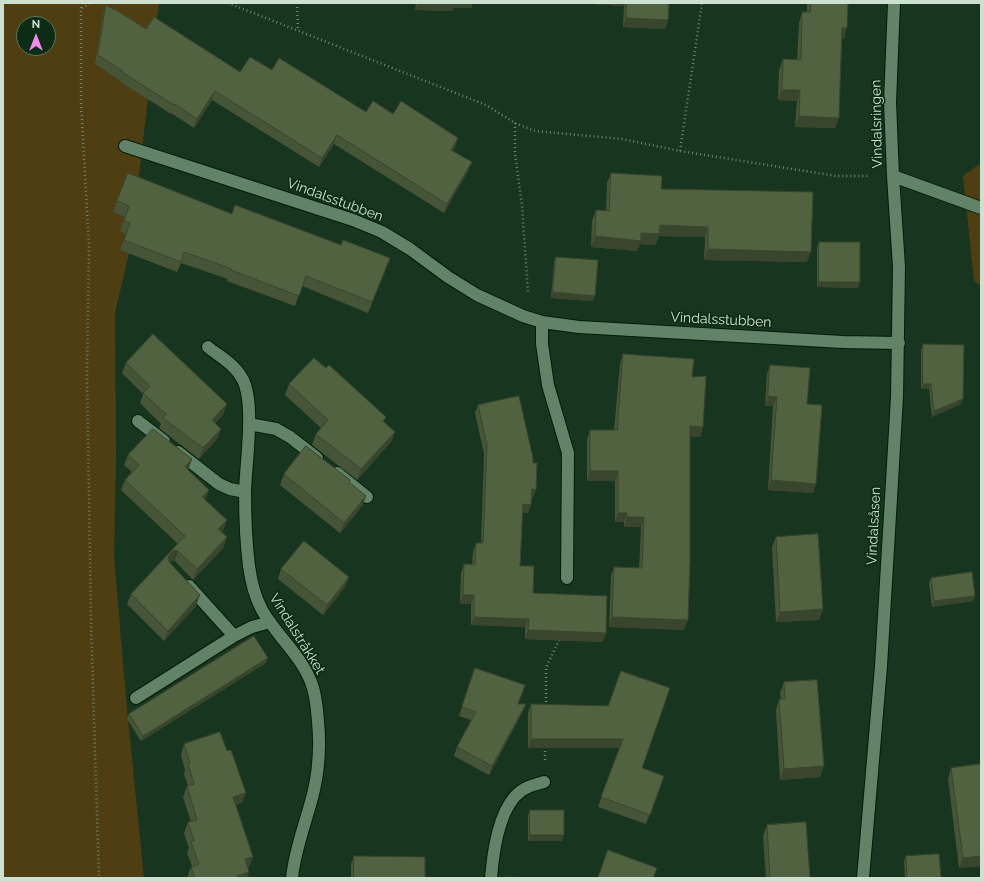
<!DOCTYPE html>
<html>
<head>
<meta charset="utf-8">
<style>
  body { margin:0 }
  #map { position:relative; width:984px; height:881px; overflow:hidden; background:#18361f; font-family:Raleway,sans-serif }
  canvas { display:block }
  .frame { position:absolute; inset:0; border:4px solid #cee0d0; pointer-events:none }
  .north { position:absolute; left:16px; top:16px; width:40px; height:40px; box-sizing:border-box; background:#0d2c15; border:1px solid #5a7460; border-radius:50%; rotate:0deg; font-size:11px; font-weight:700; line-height:16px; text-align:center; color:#cee0d0 }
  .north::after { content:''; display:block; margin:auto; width:14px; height:18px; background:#f589ee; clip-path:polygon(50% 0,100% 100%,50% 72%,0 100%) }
</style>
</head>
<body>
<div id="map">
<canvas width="984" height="881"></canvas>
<div class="frame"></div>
<div class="north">N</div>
</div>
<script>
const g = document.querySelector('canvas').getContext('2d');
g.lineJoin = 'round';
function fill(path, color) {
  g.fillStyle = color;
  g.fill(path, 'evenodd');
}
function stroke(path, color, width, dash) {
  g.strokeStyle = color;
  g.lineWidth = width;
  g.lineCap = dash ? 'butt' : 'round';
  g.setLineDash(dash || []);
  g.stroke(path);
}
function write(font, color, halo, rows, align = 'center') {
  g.font = font + ' Raleway,sans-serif';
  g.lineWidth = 3.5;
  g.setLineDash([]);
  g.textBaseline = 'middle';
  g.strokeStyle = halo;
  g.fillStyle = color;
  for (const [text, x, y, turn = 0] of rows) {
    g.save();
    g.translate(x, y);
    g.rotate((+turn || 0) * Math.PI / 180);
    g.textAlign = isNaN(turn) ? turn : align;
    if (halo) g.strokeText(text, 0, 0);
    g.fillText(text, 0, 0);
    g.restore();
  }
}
fill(new Path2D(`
  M3 3H159L131 244 115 313 116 456 114 557 127 709 144 878H3ZM24 24H48V48H24Z
  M981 163V286L974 281 963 176Z`), '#4e3e12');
const lane = new Path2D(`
  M138 421 164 441
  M249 424 276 429 290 437 317 458
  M178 452 219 484 230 489 245 492
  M337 473 367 497
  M189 586 234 636
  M136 698 234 636 252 627 270 622`);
const street = new Path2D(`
  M894 3 890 102 893 176 981 208
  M125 146 353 220 382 232 410 249 448 277 477 295 523 316 542 322 579 327 843 342 899 343
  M542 322V344L548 385 568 453 567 578
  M208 347C220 357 236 365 243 380 255 404 246 462 245 491 245 515 246 542 249 566 251 581 255 597 262 610 276 635 300 654 311 682 316 694 317 709 318 721 320 743 319 768 314 790 307 820 295 847 292 878
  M491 878C493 853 499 807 521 791 528 786 536 784 544 782
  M863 878 881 666 897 397 899 267 893 176`);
stroke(lane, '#001d08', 14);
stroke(street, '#001d08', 14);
stroke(new Path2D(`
  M81 3V103L89 245 87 374 91 622 99 878
  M228 3 486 105 515 123 535 131 622 139 680 151 836 176H870
  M297 3 298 30
  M82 8 90 3
  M515 123V153L522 206 528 292
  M680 151 702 3
  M546 706V668L560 638
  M545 760V747`), '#6d8672', 2.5, [1, 3]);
stroke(lane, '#628368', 12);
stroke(street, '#628368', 12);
fill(new Path2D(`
  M388 3H473L471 8H453L452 11 415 10 416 4Z
  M593 3H669L668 20 665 29 623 27 624 6 593 4Z
  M807 3H848L844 39H841L835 128 795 127 797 101 778 100 779 70 783 59H797L799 23 802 12H807Z
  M106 5 146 29 240 72 272 70 366 112 393 114 458 138 455 147 453 151 468 171 444 213 334 144 319 167 212 100 194 128 171 113V114L119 81V80L95 64 103 14Z
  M128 173 232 214 386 269 368 313 302 286 295 306 227 281 228 279 181 263 177 272 120 250 126 234 120 231 125 217 113 212Z
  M611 173 661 189 807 262 704 260 705 237 659 236 655 245 640 244 637 251 591 247 592 221 596 210 606 211 607 183Z
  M819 242 858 288 817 287V247Z
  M556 257 593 301 551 298 554 262Z
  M923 344 961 404 932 417 929 389H921V350Z
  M623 354 692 377 703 427 700 437 690 436 684 630 609 627 611 576 614 567 639 568 641 527H624V522H615V481H587V440L590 430H614L620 363Z
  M126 363 223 415 215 423 221 429 217 439 199 459 159 428 161 424 140 403 143 394 122 373Z
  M770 365 807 404 813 493 768 490 773 406H765L767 374Z
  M289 384 384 422 395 432 391 442 357 480 312 445 316 434 321 428 285 395Z
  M478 405 533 499 531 498 528 513H522L520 566 533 593 603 642 525 639V627L471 625V604H460L461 573 464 564 472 565 473 552 476 543H481L484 454 475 413Z
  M128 455 192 459 188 470 223 531 222 532 227 537 223 548 193 580 175 561H170L196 606 164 641 127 604 131 594 178 544 121 490 125 480 132 472 124 465Z
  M284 474 350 480 349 483 366 496 362 506 340 533 280 485Z
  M776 537 823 609 819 620 776 622 772 547Z
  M281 569 345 587 323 615 278 579Z
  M931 578 973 601 932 607 929 583Z
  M266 663 141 741 127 719 129 714Z
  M472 677 518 704 522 713 489 775 454 756 457 747 471 720 459 716Z
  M784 682 820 777 780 780 776 710 779 699H781L780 693Z
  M531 704 608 706 642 768 664 776 646 824 598 807 619 748H528V713Z
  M184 744 242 803 236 805 249 867 248 868 247 878H187L191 867 192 866 187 853 189 848 184 833 188 822H191L183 797 187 786H188L184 774 185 770 181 755Z
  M951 768 981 866 959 868 948 779Z
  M530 810 562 841H528V815Z
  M767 825 810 878H766L763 836Z
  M354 856 425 878H351V864Z
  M906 856 941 878H905L904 861Z`), '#465437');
fill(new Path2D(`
  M388 3H416V4Z
  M418 3H473L471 8H453L452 11 415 10Z
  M593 3H625L624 6 593 4Z
  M626 18 668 20 665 29 623 27Z
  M842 28H847L844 39H838Z
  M782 90H800L797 101 778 100Z
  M215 91 212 100 194 128 197 119Z
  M799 116 839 118 835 128 795 127Z
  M337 135 334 144 319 167 322 158Z
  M458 138 455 147 448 159 451 150Z
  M472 162 468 171 444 213 447 204Z
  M660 225 708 227 705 237 659 236 655 245 640 244 637 251 591 247 595 236 641 233Z
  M708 249 811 252 807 262 704 260Z
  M819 282H860L858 288 817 287Z
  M553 292 595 296 593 301 551 298Z
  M923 384H931L929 389H921Z
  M768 396 777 397 773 406H765Z
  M963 399 961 404 932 417 934 411Z
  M227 404 223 415 208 430 212 420Z
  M690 426 703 427 700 437 686 436Z
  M221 429 217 439 199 459 203 448Z
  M395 432 391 442 357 480 361 469Z
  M192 459 188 470 181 478 185 467Z
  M590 471H618L615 481H587Z
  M771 480 816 484 813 493 768 490Z
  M532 489 536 490 533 499 528 498Z
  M209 490 205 501 202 497Z
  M366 496 362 506 340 533 344 523Z
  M523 504 531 505 528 513H520Z
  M618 513H627L624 522H615Z
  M627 517H644L641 527H624Z
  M227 520 223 531 214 540 218 529Z
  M227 537 223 548 193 580 197 569Z
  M174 550 178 551 175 561H170L165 565 169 555Z
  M349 577 345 587 323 615 327 605Z
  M200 595 196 606 164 641 168 631Z
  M463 595H474L471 604H460Z
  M975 596 973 601 932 607 934 601Z
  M823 609 819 620 776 622 780 612Z
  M474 617 529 619 525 627 471 625Z
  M612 617 688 620 684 630 609 627Z
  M528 630 606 633 603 642 525 639Z
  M268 658 266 663 141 741 143 736Z
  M526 704 522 713 489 775 492 766Z
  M531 739H623L619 748H528Z
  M824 766 820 777 780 780 784 769Z
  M246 793 242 803 229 808 233 797Z
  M530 835H564L562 841H528Z
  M981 856V866L959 868 963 858Z
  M253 857 249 867 241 870 245 859Z
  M249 872 247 878H237V876Z`), '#39452d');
const building = new Path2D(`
  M627 3H669L668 20 626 18Z
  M811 3H848L847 28H842L839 118 799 116 800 90H782L783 59 801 60 802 12H810Z
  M106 5 113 9V8L146 29 154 17 240 72 250 57 272 70 279 58 366 112 373 101 393 114 401 101 458 138 451 150 472 162 447 204 337 135 322 158 215 91 197 119 175 104 174 105 122 72 123 71 98 55Z
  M128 173 232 214 235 205 341 245 343 240 390 258 372 302 306 276 299 296 231 270 232 269 184 252 181 262 124 240 130 223 124 221 129 206 117 201Z
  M611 173 662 176 661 189 813 192 811 252 708 249V227L660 225 659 234 641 233V241L595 236 596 210 609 211Z
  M819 242H860V282H819Z
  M556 257 598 260 595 296 553 292Z
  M153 334 227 404 212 420 221 429 203 448 163 418 166 414 143 393 150 386 126 363Z
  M923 344 964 345 963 399 934 411 931 384H923Z
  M623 354 694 359 692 377 706 376 703 427 690 426V562L688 620 612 617 614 567 642 568 644 517H627V513H618V471H590V430H617Z
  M314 358 326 368 329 365 386 417 383 421 395 432 361 469 316 434 328 420 289 384Z
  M770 365 810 368 807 404 822 405 816 484 771 480 777 397 768 396Z
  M519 396 533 458V463H537L536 490 532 489 531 505 523 504 520 566H534L533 593 607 596 606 633 528 630 529 619 474 617V595H463L464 564 475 565 476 543H483L487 445 478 405Z
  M153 429 192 459 185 467 209 490 202 497 227 520 218 529 227 537 197 569 178 551 174 550 169 555 168 559 170 563 200 595 168 631 131 594 185 536 125 480 139 465 128 455Z
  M306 446 350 480 349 482 366 496 344 523 284 474Z
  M818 534 823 609 780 612 776 537Z
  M304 541 349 577 327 605 281 569Z
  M972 572 975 596 934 601 931 578Z
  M254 636 268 658 143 736 129 714Z
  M475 668 525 685 518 704H526L492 766 457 747 476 712 462 707Z
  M621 671 670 688 642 768 664 776 650 815 601 797 623 739H531V704L608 706Z
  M817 680 824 766 784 769 779 699H785L784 682Z
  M220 732 227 751 231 750 246 793 233 797 253 857 245 859 249 872 237 876 238 878H195L191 867 199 864 191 842 194 841 188 822 197 820 187 786 194 784 188 764 190 763 184 744Z
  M981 764V856L963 858 951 768Z
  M530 810H564V835H530Z
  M806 822 810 878H770L767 825Z
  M608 850 657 868 653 878H598Z
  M939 854 941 878H907L906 856Z
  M354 856 425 857V878H354Z
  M508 877 522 878H508Z`);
fill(building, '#516240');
stroke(building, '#39452d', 1);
write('14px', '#cee0d0', '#0d2c15', [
  ["Vindalsringen",877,124,-91],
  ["Vindalsstubben",335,200,20],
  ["Vindalsstubben",721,320,3],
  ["Vindalsåsen",874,526,-87],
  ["Vindalstråkket",297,634,58]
]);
</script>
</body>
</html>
